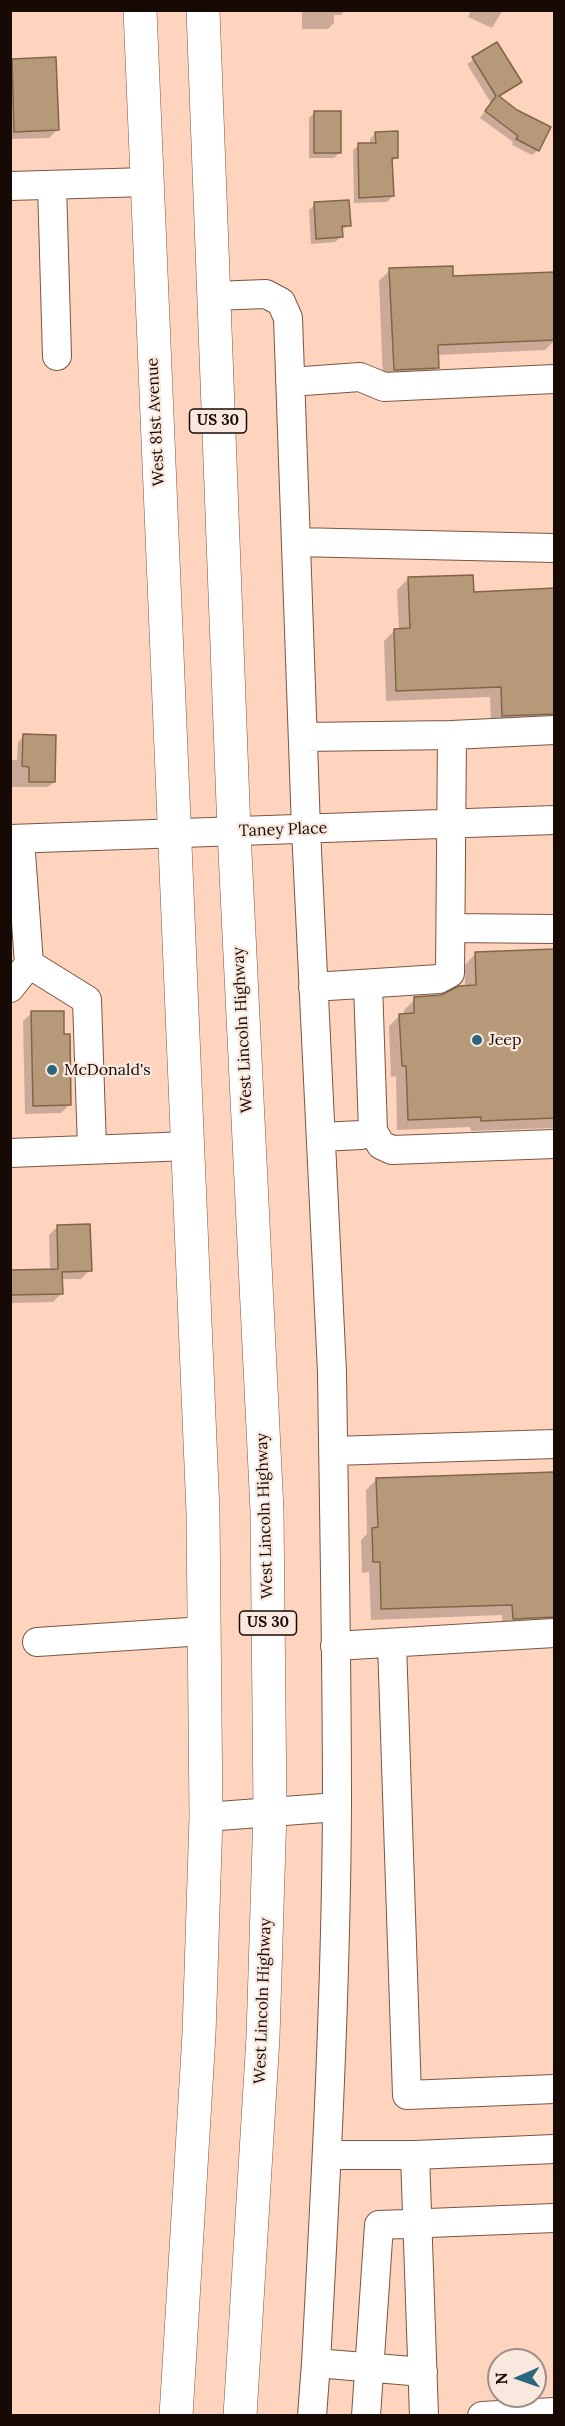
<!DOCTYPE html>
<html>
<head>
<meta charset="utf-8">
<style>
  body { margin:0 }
  #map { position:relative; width:565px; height:2426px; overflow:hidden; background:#fed4be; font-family:Lora,serif }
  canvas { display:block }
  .frame { position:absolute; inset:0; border:12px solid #170a04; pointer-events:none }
  .north { position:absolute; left:487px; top:2348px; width:60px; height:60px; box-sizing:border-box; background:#f9e8de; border:2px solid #9f8f87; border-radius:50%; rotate:268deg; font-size:16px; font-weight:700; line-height:24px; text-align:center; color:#170a04 }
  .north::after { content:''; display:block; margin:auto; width:21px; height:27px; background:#2c657e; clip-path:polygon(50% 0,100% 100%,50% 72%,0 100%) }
</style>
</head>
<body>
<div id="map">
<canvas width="565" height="2426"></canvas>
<div class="frame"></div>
<div class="north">N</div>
</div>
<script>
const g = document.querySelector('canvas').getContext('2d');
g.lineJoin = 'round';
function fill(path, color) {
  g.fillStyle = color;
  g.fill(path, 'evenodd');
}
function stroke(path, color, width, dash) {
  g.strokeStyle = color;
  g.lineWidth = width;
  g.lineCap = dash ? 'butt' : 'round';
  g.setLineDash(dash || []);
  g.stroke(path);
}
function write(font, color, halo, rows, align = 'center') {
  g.font = font + ' Lora,serif';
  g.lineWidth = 4.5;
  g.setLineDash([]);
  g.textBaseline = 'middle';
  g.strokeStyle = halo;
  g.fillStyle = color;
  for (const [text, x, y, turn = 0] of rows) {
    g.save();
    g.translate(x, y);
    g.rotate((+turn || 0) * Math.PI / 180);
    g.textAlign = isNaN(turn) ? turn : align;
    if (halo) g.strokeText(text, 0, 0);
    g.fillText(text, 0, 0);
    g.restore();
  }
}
fill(new Path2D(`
  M302 10H345L341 15H334V23L328 29H302Z
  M471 10H503L492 28 468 17Z
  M496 44 520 82 498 97 538 150 532 155 512 145 513 142 480 118 491 103 467 64Z
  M12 60 57 130 49 138 10 139Z
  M314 113 340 152 334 158H309V118Z
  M376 133 396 158 391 163 393 196 387 202 354 203 353 150 359 145H370V139Z
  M315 204 349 225 341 231V237L335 242 311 244 309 210Z
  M390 270 554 301V341L545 350 437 355V367L426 378 383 380 379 281Z
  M408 579 472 593 554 590V725L491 726 490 697 386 701 384 641 395 630H399L397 590Z
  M23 736 54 782 48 787H10V760H17L18 742Z
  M554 950V1128L471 1131 470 1127 397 1130 396 1076 391 1077 389 1026 400 1015H404V1010L415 999 441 997 465 987V965L475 954Z
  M32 1013 70 1104 61 1113 25 1114 23 1021Z
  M57 1227 90 1270 81 1279H61L62 1293 53 1302 10 1303V1272L50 1271 49 1235Z
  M554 1473V1633L502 1629V1615L371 1620 369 1572 362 1573 361 1540 367 1534 366 1490 377 1479Z`), '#0003');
const building = new Path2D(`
  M497 42 522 82 499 96 517 110 551 127 539 151 516 139 518 136 485 111 496 96 472 57Z
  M56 57 59 130 14 132 12 59Z
  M314 111H341V153H314Z
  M398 131V158H392L394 196 359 198 358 143H376L375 132Z
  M349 200 351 226H342L343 237 316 239 314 202Z
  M453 266V276L555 272V340L438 345 439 368 394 370 389 268Z
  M473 575 474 592 555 588V714L502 716 501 687 396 691 394 629 410 628 408 577Z
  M23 734 56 735 55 782H29V767L22 766Z
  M555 949V1118L481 1121V1117L408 1120 406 1066H402L399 1014 414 1013V997L441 995 459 986 476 985 475 952Z
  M31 1011H64V1034H70L71 1105 33 1106Z
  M90 1224 92 1271 62 1272 63 1294 10 1295V1270L58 1269 57 1225Z
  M555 1472V1617L513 1619 512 1605 381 1609 380 1562H373L372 1528 378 1527 376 1478Z`);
fill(building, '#b69979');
stroke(building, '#806647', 1.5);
const minor = new Path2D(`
  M52 185 57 356
  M10 186 147 182
  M213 296 266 294 281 302 288 318 306 829 332 1372C334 1516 337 1661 337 1805 336 1991 326 2177 316 2363L423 2372
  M290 382 360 377 384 387 554 379
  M296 542 554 548
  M303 737 452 735
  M10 839 554 820
  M451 928 554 929
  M29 964 87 1000 92 1148
  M313 987 439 979 450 973 452 735 554 730
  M10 988 29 964 20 839
  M373 1131 381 1145 392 1150 554 1144
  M321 1137 361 1135 373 1131 368 984
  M10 1153 188 1146
  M333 1451 554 1444
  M37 1642 204 1631
  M392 1643 407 2095 554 2089
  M335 1646 554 1633
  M206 1817 337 1807
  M327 2155H415L554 2149
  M415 2155 424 2416
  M312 2416 316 2363
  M366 2416 379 2225 554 2218
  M482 2416 554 2412`);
const major = new Path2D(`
  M140 10 203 1512 206 1817 199 2034 176 2416
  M203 10 234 831 267 1511 270 1811 263 2037 240 2416`);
stroke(minor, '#795642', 30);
stroke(major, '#795642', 34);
stroke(minor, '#fff', 28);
stroke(major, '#fff', 33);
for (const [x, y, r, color] of [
  [477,1040,6,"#2c657e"],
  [52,1070,6,"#2c657e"]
]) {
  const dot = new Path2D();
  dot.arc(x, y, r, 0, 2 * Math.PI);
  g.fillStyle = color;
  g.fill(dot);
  stroke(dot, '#f9e8de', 2);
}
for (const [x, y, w] of [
  [218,421,57],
  [268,1623,57]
]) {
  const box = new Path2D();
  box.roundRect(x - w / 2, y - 12, w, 24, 4.5);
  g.fillStyle = '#f9e8de';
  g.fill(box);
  stroke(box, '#170a04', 1.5);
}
write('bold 15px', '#170a04', null, [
  ["US 30",218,421],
  ["US 30",268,1623]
]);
write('16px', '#170a04', '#f9e8de', [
  ["West 81st Avenue",156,422,-93],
  ["Taney Place",283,830,-2],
  ["West Lincoln Highway",243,1030,-93],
  ["West Lincoln Highway",265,1516,-92],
  ["West Lincoln Highway",263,2001,-88]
]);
write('16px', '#170a04', '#f9e8de', [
  ["Jeep",489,1040],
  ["McDonald's",64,1070]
], 'left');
</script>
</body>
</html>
